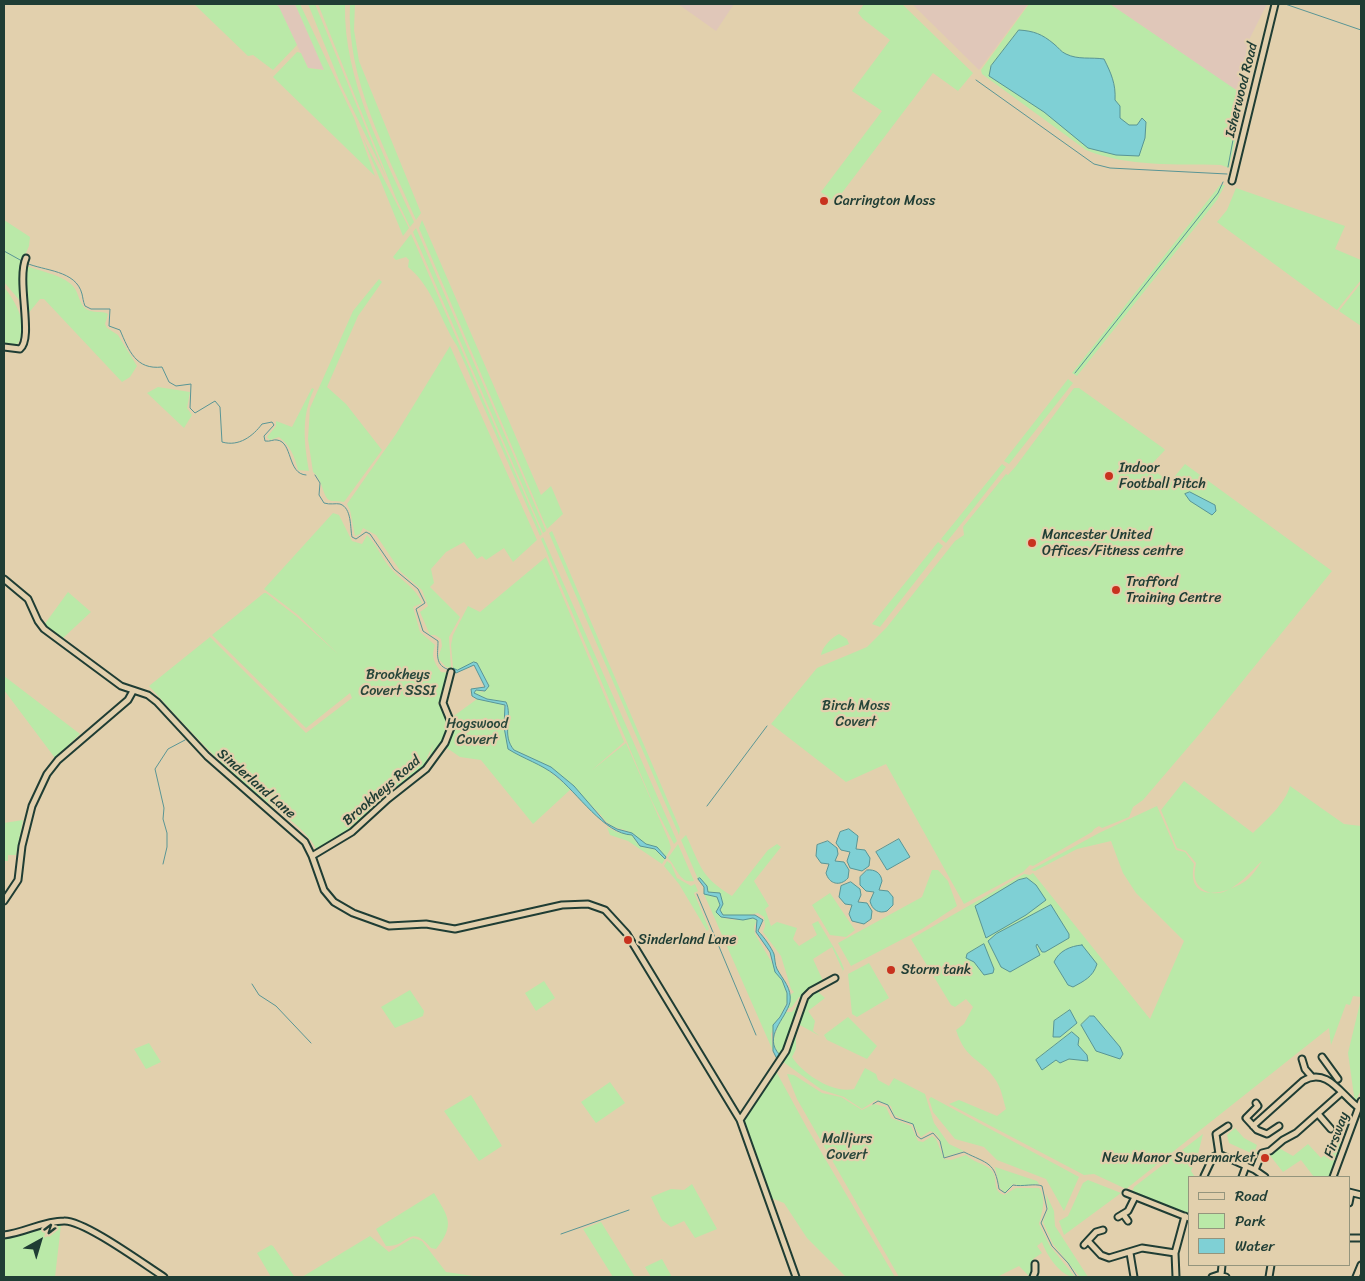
<!DOCTYPE html>
<html>
<head>
<meta charset="utf-8">
<style>
  body { margin:0 }
  #map { position:relative; width:1365px; height:1281px; overflow:hidden; background:#e2d0ad; font-family:Sriracha,sans-serif }
  canvas { display:block }
  .frame { position:absolute; inset:0; border:5px solid #1f3d34; pointer-events:none }
  .legend { position:absolute; left:1188px; top:1176px; width:162px; height:90px; box-sizing:border-box; background:#e2d0ad; border:1px solid #94957d; margin:0; padding:6px 9px; list-style:none; font-size:15px; color:#1f3d34 }
  .legend li { display:flex; align-items:center; gap:10px; height:25px }
  .legend b { width:25px; border:1px solid #94957d }
  .north { position:absolute; left:15px; top:1216px; width:50px; height:50px; -webkit-text-stroke:4px #e2d0ad; paint-order:stroke; rotate:39deg; font-size:14px; font-weight:700; line-height:20px; text-align:center; color:#1f3d34 }
  .north::after { content:''; display:block; margin:auto; width:18px; height:22px; background:#1f3d34; clip-path:polygon(50% 0,100% 100%,50% 72%,0 100%) }
</style>
</head>
<body>
<div id="map">
<canvas width="1365" height="1281"></canvas>
<div class="frame"></div>
<ul class="legend">
<li><b style="height:6px;background:#e2d0ad"></b>Road</li>
<li><b style="height:14px;background:#bae9a8"></b>Park</li>
<li><b style="height:14px;background:#7fd0d5"></b>Water</li>
</ul>
<div class="north">N</div>
</div>
<script>
const g = document.querySelector('canvas').getContext('2d');
g.lineJoin = 'round';
function fill(path, color) {
  g.fillStyle = color;
  g.fill(path, 'evenodd');
}
function stroke(path, color, width, dash) {
  g.strokeStyle = color;
  g.lineWidth = width;
  g.lineCap = dash ? 'butt' : 'round';
  g.setLineDash(dash || []);
  g.stroke(path);
}
function write(font, color, halo, rows, align = 'center') {
  g.font = font + ' Sriracha,sans-serif';
  g.lineWidth = 4.5;
  g.setLineDash([]);
  g.textBaseline = 'middle';
  g.strokeStyle = halo;
  g.fillStyle = color;
  for (const [text, x, y, turn = 0] of rows) {
    g.save();
    g.translate(x, y);
    g.rotate((+turn || 0) * Math.PI / 180);
    g.textAlign = isNaN(turn) ? turn : align;
    if (halo) g.strokeText(text, 0, 0);
    g.fillText(text, 0, 0);
    g.restore();
  }
}
fill(new Path2D(`
  M277 4H295L325 70 308 68Z
  M678 4H734L716 31Z
  M912 4H1028L979 70Z
  M1110 4H1267L1247 44 1244 78 1235 90Z`), '#e0c7b9');
fill(new Path2D(`
  M194 4H276L279 7 297 45 273 70 253 55 248 56Z
  M295 4H300L354 118 375 176 273 77 297 52 301 53 308 68 324 70Z
  M308 4H315L386 177 341 85Z
  M318 4H345C343 80 384 154 414 222L410 227 396 198Z
  M350 4H355L354 30 359 61 421 213 416 220C387 152 346 80 350 4Z
  M864 4H902L973 73 958 91 933 73 835 202 821 192 882 111 852 91 890 40 863 19 858 13Z
  M1029 4H1110L1245 96 1229 168 1221 165C1177 164 1127 167 1086 150L982 74 981 70Z
  M363 138 409 228 403 236Z
  M1220 185H1225L1217 200 1077 376 1072 373Z
  M1236 188 1345 226 1335 249 1361 260V280L1337 310 1217 222 1227 210Z
  M4 220 30 237 29 246 21 264C37 271 62 274 73 286 79 293 79 304 86 309 94 314 101 310 108 314L105 324 107 328 118 335 137 366 130 377 122 382 44 299H40L27 315 20 301 4 282Z
  M422 220 541 495 551 486 563 514 547 529 419 228Z
  M416 228 546 531 543 533 413 232Z
  M411 234 542 534 540 536 457 346C440 320 433 287 408 267L409 260 406 257 396 260 393 257Z
  M379 279 382 282 358 316 327 387 346 404 382 450 344 502C340 501 336 501 332 501 322 500 324 480 313 472L308 439 310 408 353 311Z
  M1361 283V326L1339 311Z
  M4 287C15 301 32 328 16 346L4 345Z
  M450 346 537 540 513 562 504 548 486 560 482 556 477 559 464 542 446 552 431 569 434 583 430 587 460 617 449 637 451 668 446 667 438 658 442 646 441 639 435 635H430L420 612 428 606 422 590 401 572 376 535 363 528 360 534 355 536 350 510 347 504 396 434Z
  M1068 379 1073 383 1009 464 1004 461Z
  M158 387 190 392 187 408 192 415 184 428 147 393Z
  M312 388 314 389C301 417 304 442 309 471L298 470C295 457 290 445 279 437L270 440 267 437 276 426V421L292 427Z
  M1074 388H1079L1163 448 1165 450 1149 467 1170 482 1185 464 1332 571 1202 731 1143 800 1133 807 1129 817 1102 828 1099 826 1094 829 1092 832 1033 866 1030 865 1023 872 964 904 886 764 846 782 771 724 817 668 867 647 887 627 955 541 964 535 963 527 1006 474 1008 475 1016 466Z
  M1002 464 1006 467 946 543 941 539Z
  M333 513 339 515 352 541 362 544 367 535C378 546 382 560 393 571 404 583 415 587 422 603L413 607 420 632 435 645C431 657 434 662 441 672L449 673 438 704 451 718 477 699 504 704 508 749 544 767 571 789 533 824 481 760 460 757 447 748 435 761 429 758 433 744 427 758 430 762 391 792 344 835 316 849C307 827 262 800 243 783 209 752 179 719 149 686L210 637 306 733 352 698 350 693 306 728 212 635 264 593H266L296 616 338 654 298 615 264 589Z
  M552 531 680 829 679 835 549 533Z
  M543 537 677 841 674 844 652 801 541 539Z
  M938 542 943 546 880 627 872 624Z
  M546 557 624 742 591 771 626 743 669 841 671 848 666 857C657 845 651 849 640 841 637 839 635 835 632 833 617 826 611 830 600 814L551 767 514 750C500 735 513 716 506 702L487 699 474 693 476 690 483 692 488 683 477 663 457 670 453 668 451 645 453 635 468 606 480 612Z
  M68 592 91 612 62 639 44 625Z
  M839 634 847 639 849 644 821 655C822 647 832 637 839 634Z
  M4 676 80 734 55 758 4 690Z
  M1184 781 1253 833C1266 820 1285 804 1290 786L1344 824 1361 826V997L1353 996 1350 1005 1346 1004 1331 1045 1329 1028 1126 1189 1094 1174 1084 1175 949 1104 959 1100 997 1116 1006 1109C1003 1099 1001 1087 995 1079 980 1057 966 1061 956 1030L964 1024 973 1007 966 999 955 1007 951 1005 911 939 1024 874 1030 875 1033 873 1150 1019 1184 941 1136 893 1123 873 1111 841 1077 849 1035 871 1031 870 1099 833 1157 806 1176 850 1185 852 1194 864C1186 902 1222 896 1244 882 1251 878 1258 867 1262 861 1248 874 1223 906 1201 888 1193 881 1194 873 1196 863L1186 851 1177 848 1161 810Z
  M23 820 16 855H8V861H4V823Z
  M607 827 617 832 632 835 638 844 655 849 665 859 662 864 628 841 610 835Z
  M686 835C701 867 701 877 732 896L768 850 777 844 781 847 754 881 769 906 765 909 771 926 777 922 797 928 793 939 799 946 817 935 812 924 818 921C827 937 838 952 844 969L841 974 843 971 832 947 813 959 824 983 803 998 799 997 792 1007 787 1009 790 995 794 992 791 989 781 956 763 932 765 926 764 917 758 913 743 916 723 915 720 910 722 906 720 893 708 892 703 882 698 879 681 840Z
  M678 844 694 881C679 884 677 867 668 858Z
  M667 861 671 864 677 878 691 886 695 884 698 891 694 893 709 929 707 931 679 884 664 866Z
  M932 870H938L948 881 957 906 922 929 851 966 838 943 922 897Z
  M830 893 855 930 846 937 830 935 812 905Z
  M704 894 717 897 720 905 718 914C726 922 742 920 753 918L757 920 754 927 755 934 782 980 787 993V1003L771 1034 773 1051Z
  M869 963 889 998 857 1017 852 1014 848 974Z
  M544 981 555 998 536 1011 525 993Z
  M410 990 424 1011 423 1016 395 1028 381 1007Z
  M816 990 825 998 808 1011 815 1021 813 1031 820 1036 798 1024C799 1010 804 997 816 990Z
  M1361 999V1090L1355 1103 1348 1053Z
  M800 1001H802L786 1046 780 1055C767 1042 779 1025 785 1012H792Z
  M848 1017 877 1046 867 1059 827 1040 824 1035Z
  M794 1036H796V1049L792 1057C803 1074 833 1094 854 1089L865 1068 876 1074 878 1080 889 1086 894 1078 925 1094 934 1123 949 1144 964 1151 944 1157C942 1147 942 1134 930 1131L921 1137 913 1124 894 1115 891 1106 876 1100 862 1109 844 1097 822 1090 782 1061Z
  M149 1043 161 1062 146 1069 134 1049Z
  M773 1073H777L807 1128 895 1277H846L807 1238 784 1203 771 1198 744 1121Z
  M787 1074 794 1075 822 1093 841 1097 862 1110 874 1104 886 1107 891 1118 911 1126 918 1141 923 1142 932 1136 936 1139 944 1159 951 1160 966 1155C973 1162 983 1163 990 1169 1000 1177 990 1190 1004 1195L1016 1188H1039C1047 1199 1042 1212 1039 1224L1050 1246 1075 1277C1061 1277 1047 1256 1042 1242L1037 1246 1042 1253 1033 1259 1034 1267 1030 1277 1019 1266 997 1277H899L797 1099Z
  M610 1082 625 1103 596 1123 581 1102Z
  M471 1095 502 1146 479 1161 444 1111Z
  M931 1097 1079 1177 1064 1211 1046 1179 997 1160 984 1147 955 1139 933 1112 929 1099Z
  M1235 1128 1244 1138 1257 1145 1255 1151 1260 1154 1255 1166 1249 1164 1253 1154 1229 1143 1227 1135Z
  M1203 1134 1198 1154 1191 1171 1195 1177H1189V1217L1132 1192 1134 1187Z
  M1339 1142 1344 1144 1332 1177H1314L1301 1160 1283 1172 1268 1153 1277 1147 1293 1156 1308 1144 1321 1158Z
  M995 1167 1037 1181 1039 1184 1022 1186 1013 1184 1005 1193 1000 1188Z
  M1088 1180 1121 1193 1064 1235 1059 1221 1068 1216 1083 1183Z
  M692 1184 717 1229 695 1238 684 1221 671 1227 662 1220 651 1197 671 1189 684 1190Z
  M434 1193C448 1217 456 1224 436 1249L431 1248C408 1222 409 1248 386 1246L376 1229Z
  M1046 1194 1054 1211 1055 1226 1088 1277H1080L1053 1244 1043 1222 1048 1209Z
  M601 1222 635 1277H613L583 1229Z
  M61 1225 55 1277H4V1238Z
  M370 1236 389 1252 413 1238 422 1241 446 1272 480 1277H302Z
  M271 1245 273 1246 294 1276 271 1277 257 1253Z
  M662 1259 672 1277H651L645 1267Z`), '#bae9a8');
const water = new Path2D(`
  M1019 30C1034 31 1042 34 1054 44 1058 47 1061 52 1066 54 1078 60 1091 57 1104 59 1111 73 1116 84 1115 100L1120 106V118L1129 125H1137L1142 118 1146 122 1145 138 1139 156 1116 155 1088 148 1044 112 989 76 991 66Z
  M1190 492 1215 505 1216 511 1212 515 1190 501 1185 494Z
  M474 662 477 663 489 686 485 691 476 690 474 693 487 699 506 702C513 716 501 735 514 750L551 767 574 786 606 823 617 829 632 833 646 844 657 847 666 857 665 859 655 849 640 846 632 835C604 834 578 793 555 775 541 764 524 759 508 749L504 727 505 705 477 699 472 696 471 689 485 687 474 665 456 673 453 671V668L457 670Z
  M849 829 858 836 856 849 865 850 870 858 869 866 862 871 850 868 847 861 850 852 841 850 836 843 840 832Z
  M899 839 910 857 887 870 876 852Z
  M828 841 837 848 838 854 835 861 844 862 849 870 848 878C840 887 829 884 826 873L829 864 821 863 816 856 817 845Z
  M867 870C875 869 881 873 882 881L879 890 888 891 893 897V905L887 911C879 914 872 910 870 901L874 892 866 891 860 885V877Z
  M700 878 707 886 708 892 720 893 723 904 720 910 723 915H755L763 920 758 931C764 937 771 947 774 954 775 959 775 965 777 969 783 980 792 988 790 1002 786 1019 762 1037 780 1055L777 1059 773 1051V1025L780 1017 787 1004V993L782 980 775 972 770 952 756 932 757 920 753 918 743 920 721 917 716 912 720 905 717 897 704 894V887L698 879Z
  M1027 878 1036 885 1046 900 1026 915 986 938 975 906 1018 880Z
  M851 882 860 889 861 895 858 902 867 903 872 911 871 919 864 924 852 921 849 914 852 905 845 904 839 897 841 886Z
  M1051 905 1069 934V938L1045 952H1042L1037 944 1036 946 1040 955 1010 972 1001 967 988 941 996 934Z
  M984 944 994 969 993 973 984 975 974 962 966 958 967 954Z
  M1082 945 1097 964C1093 977 1084 981 1073 987L1068 985 1054 962C1059 951 1070 946 1082 945Z
  M1070 1010 1077 1023 1060 1037H1053L1054 1021Z
  M1090 1016H1094L1120 1047 1123 1054 1120 1059 1096 1051 1081 1025Z
  M1072 1032 1079 1038 1078 1045 1087 1055 1088 1061 1069 1059 1060 1063 1056 1060 1042 1070 1036 1060Z`);
fill(water, '#7fd0d5');
stroke(water, '#599595', 1);
stroke(new Path2D(`
  M1285 4 1361 30
  M976 80 1094 164 1110 168 1227 174
  M1228 167 1233 140
  M4 251 22 261
  M26 263C44 271 76 270 82 294 83 298 83 301 85 306L91 309H110L109 326 120 330C129 351 136 370 162 367L169 382 176 386 191 384 190 408 195 413 215 401 220 407 222 442C239 447 253 436 262 424L272 422 274 425 264 436 265 441C270 442 274 439 277 440 293 442 287 474 306 475
  M1075 373 1218 193 1223 182
  M315 475 320 483 319 495 324 503C330 505 336 503 340 504 352 508 350 528 352 537L356 539 366 532 370 534 394 569 418 589 425 603 416 609 423 631 438 641C438 654 434 666 450 670
  M707 806 767 726
  M163 864 167 847V833L163 819 164 808 155 769 168 749 185 740
  M697 894 756 1035
  M252 984 259 995 276 1006 311 1043
  M873 1104 878 1101 888 1105 895 1118 913 1124 917 1136 921 1139 933 1133 940 1141 944 1158 964 1152C988 1164 995 1162 999 1189L1005 1193 1013 1185C1022 1187 1035 1183 1042 1186L1047 1209 1041 1223 1052 1246 1068 1263 1077 1277
  M561 1234 629 1210`), '#599595', 1);
const minor = new Path2D(`
  M1232 181 1275 4
  M4 347 20 349C34 338 16 281 26 258
  M4 579 28 599 38 621 44 629 121 686 148 695 157 702 207 756 305 842 312 856 324 890 334 902 353 913 389 926 426 924 455 929 562 905 588 904 605 910 627 934 740 1120 796 1277
  M312 856 352 832 388 799 426 769 445 743 452 725 443 703 451 672
  M4 901 18 880 22 846 32 806 47 774 58 760 128 700 133 691
  M1322 1057 1338 1079
  M1302 1059 1305 1069 1312 1077
  M1256 1103 1258 1106 1246 1118 1257 1130 1267 1134 1279 1126
  M1318 1114 1331 1129
  M740 1120 786 1051 805 997 811 991 835 978
  M1253 1126 1303 1081C1327 1066 1342 1096 1359 1108
  M1219 1154 1216 1134 1228 1126
  M1255 1170 1262 1153 1270 1151 1283 1140 1296 1133 1341 1093
  M1204 1176 1213 1157 1219 1154 1255 1170 1265 1177
  M1242 1177 1246 1166
  M1333 1177 1361 1101
  M1349 1192 1361 1195
  M1126 1193 1189 1218
  M1349 1203 1351 1193
  M1123 1214 1128 1221
  M1118 1217 1128 1211 1135 1197
  M4 1235C24 1233 43 1221 64 1221 84 1220 145 1265 164 1277
  M1349 1238H1361
  M1088 1241 1101 1255 1109 1258 1142 1248 1175 1253
  M1084 1245 1096 1232 1103 1230
  M1130 1253 1134 1277
  M1221 1275 1222 1265
  M1033 1277 1035 1272V1264
  M1176 1277 1175 1253 1185 1216
  M1212 1277 1218 1275 1226 1277
  M1269 1277 1271 1265
  M1356 1277 1361 1265`);
stroke(minor, '#1f3d34', 9);
stroke(minor, '#e2d0ad', 5);
for (const [x, y, r, color] of [
  [824,201,5,"#c8321e"],
  [1109,476,5,"#c8321e"],
  [1032,543,5,"#c8321e"],
  [1116,590,5,"#c8321e"],
  [628,940,5,"#c8321e"],
  [891,970,5,"#c8321e"],
  [1265,1158,5,"#c8321e"]
]) {
  const dot = new Path2D();
  dot.arc(x, y, r, 0, 2 * Math.PI);
  g.fillStyle = color;
  g.fill(dot);
  stroke(dot, '#e2d0ad', 2);
}
write('14px', '#1f3d34', '#e2d0ad', [
  ["Isherwood Road",1242,90,-76],
  ["Sinderland Lane",256,784,41],
  ["Brookheys Road",382,791,-41],
  ["Firsway",1337,1135,-70]
]);
write('14px', '#1f3d34', '#e2d0ad', [
  ["Carrington Moss",834,201],
  ["Indoor",1119,468],
  ["Football Pitch",1119,484],
  ["Mancester United",1042,535],
  ["Offices/Fitness centre",1042,551],
  ["Trafford",1126,582],
  ["Training Centre",1126,598],
  ["Sinderland Lane",638,940],
  ["Storm tank",901,970],
  ["New Manor Supermarket",1255,1158,"right"]
], 'left');
write('14px', '#27463a', '#e2d0ad', [
  ["Brookheys",398,675],
  ["Covert SSSI",398,691],
  ["Birch Moss",856,706],
  ["Covert",856,722],
  ["Hogswood",477,724],
  ["Covert",477,740],
  ["Malljurs",847,1139],
  ["Covert",847,1155]
]);
</script>
</body>
</html>
